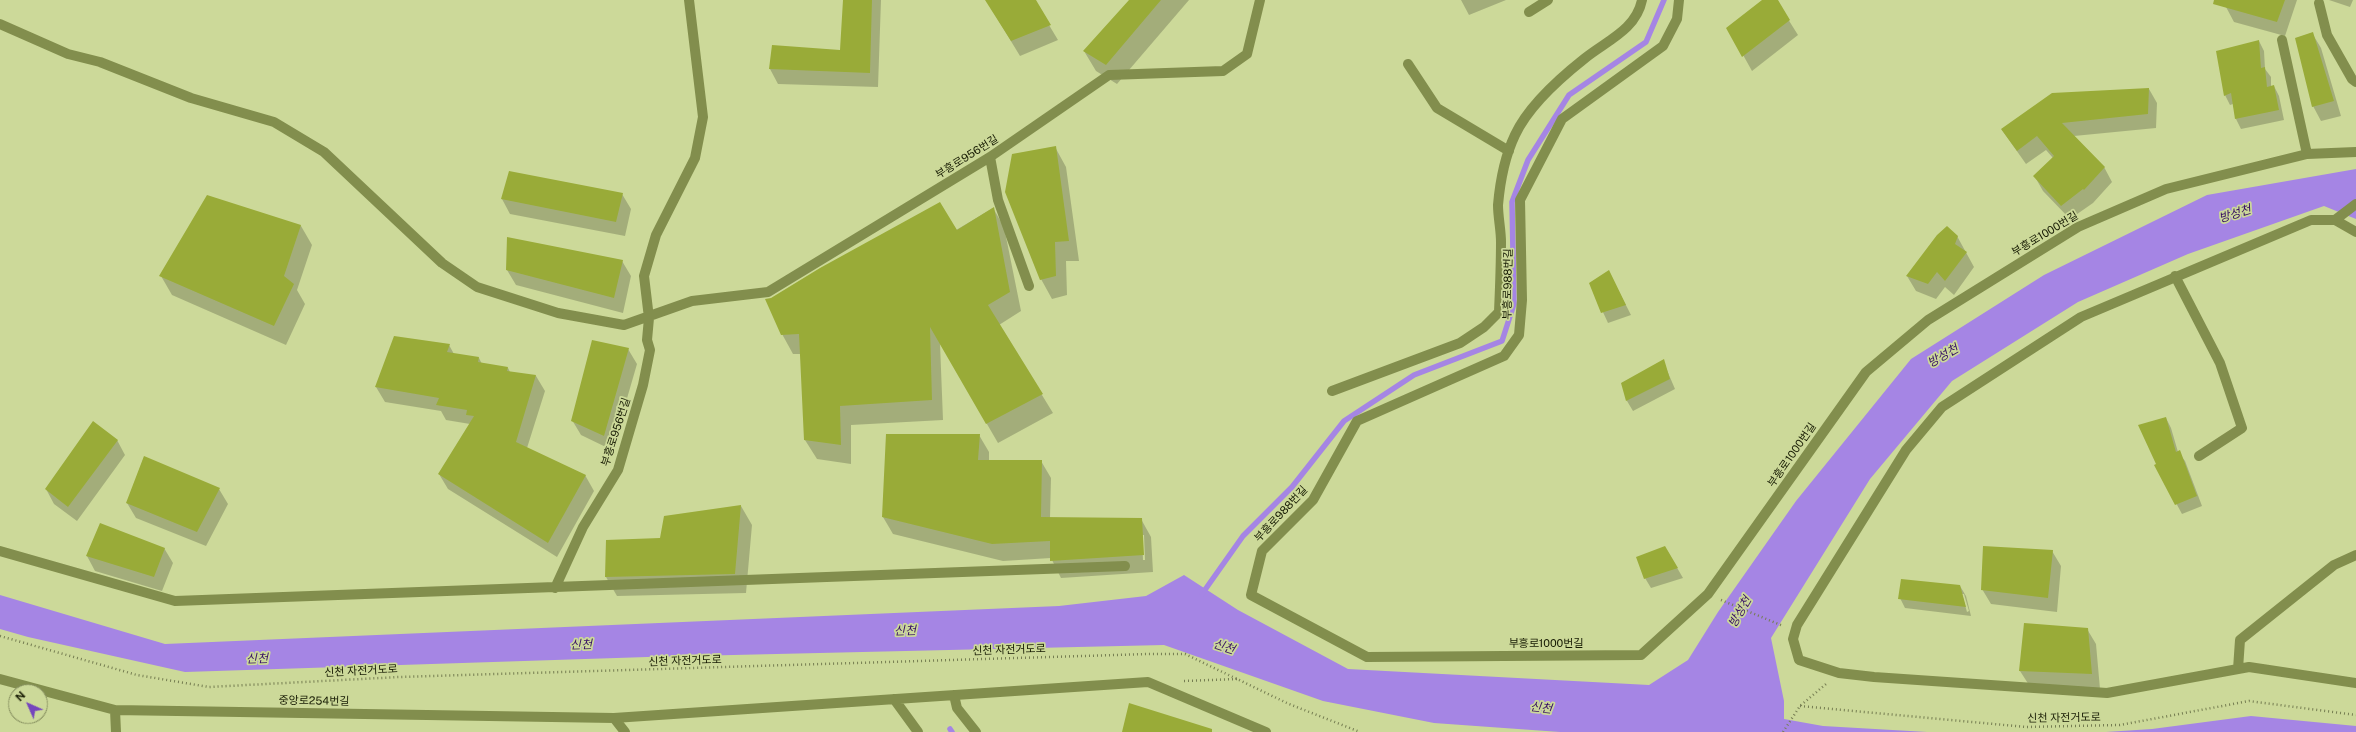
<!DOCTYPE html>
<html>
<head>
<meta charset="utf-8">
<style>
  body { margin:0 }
  #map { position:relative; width:2356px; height:732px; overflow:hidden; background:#ccd999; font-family:"Public Sans",sans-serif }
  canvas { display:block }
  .north { position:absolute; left:8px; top:684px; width:40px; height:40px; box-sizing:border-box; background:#ccd999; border:1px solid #848d5d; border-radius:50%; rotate:315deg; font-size:11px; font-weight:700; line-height:16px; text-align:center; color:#171b03 }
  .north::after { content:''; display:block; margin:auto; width:14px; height:18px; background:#7545bd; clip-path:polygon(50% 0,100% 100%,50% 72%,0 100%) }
</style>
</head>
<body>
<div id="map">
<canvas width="2356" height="732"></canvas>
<div class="north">N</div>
</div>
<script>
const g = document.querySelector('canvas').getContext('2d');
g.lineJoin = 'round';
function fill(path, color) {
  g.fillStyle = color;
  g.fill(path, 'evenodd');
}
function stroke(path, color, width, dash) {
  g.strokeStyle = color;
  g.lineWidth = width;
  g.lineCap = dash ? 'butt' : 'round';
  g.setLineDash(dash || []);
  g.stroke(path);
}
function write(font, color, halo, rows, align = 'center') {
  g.font = font + ' "Public Sans","Noto Sans KR",sans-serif';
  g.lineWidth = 3.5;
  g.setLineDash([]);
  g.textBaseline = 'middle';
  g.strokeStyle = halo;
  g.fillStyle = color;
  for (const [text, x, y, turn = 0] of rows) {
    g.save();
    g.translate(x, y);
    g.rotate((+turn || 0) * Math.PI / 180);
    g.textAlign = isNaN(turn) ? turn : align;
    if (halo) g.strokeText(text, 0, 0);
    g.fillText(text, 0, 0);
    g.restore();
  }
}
fill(new Path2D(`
  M2356 169V219L2324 206 2188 254 2078 302 1952 381 1870 479 1771 638 1784 701V719L1823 726 1927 732H1560L1434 723 1323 701 1164 645 647 657 185 672 28 637 0 629V595L165 644 1059 606 1146 596 1184 575 1238 610 1348 669 1649 685 1688 660 1718 612 1796 501 1911 359 2044 275 2207 195Z
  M2251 716 2356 726V732H2106L2152 729Z`), '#a585e4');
fill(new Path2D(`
  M844 0H881L878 87 778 84 770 69 841 52Z
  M986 0H1034L1058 40 1020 56Z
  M1130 0H1189L1117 84 1096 71 1084 51Z
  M1461 0H1506L1469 15Z
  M1764 0H1776L1798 35 1752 71 1728 28Z
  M2228 0H2297L2285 36 2234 22 2226 7Z
  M2329 0H2353L2350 7Z
  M2312 33 2321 48 2341 116 2321 121 2313 106Z
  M2259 41 2264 51 2265 69 2271 77V87L2274 86 2279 96 2284 120 2241 129 2236 119 2233 104 2230 105 2225 95Z
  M2149 89 2157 103 2156 128 2074 136 2104 167 2112 182 2093 203 2070 219 2043 191 2035 177 2053 158 2046 150 2026 164 2002 130Z
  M1055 147 1066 167 1079 261H1066L1067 295 1052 299 1041 279Z
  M510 172 622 194 631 209 625 236 510 214 502 199Z
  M207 196 301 226 312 245 297 290 305 304 286 345 172 295 161 276Z
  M993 208 1004 227 1021 311 999 325 1053 413 998 443 940 343 943 420 851 425V464L817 459 805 440 801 354H793L782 334Z
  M1957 236 1974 267 1954 295 1945 287 1936 299 1916 291 1907 276Z
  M622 261 631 276 623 313 516 285 507 270Z
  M1609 272 1631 315 1608 323 1590 284Z
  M449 345 454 354 479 358 482 364 508 368 510 372 536 376 545 391 527 448 585 475 594 491 557 557 448 489 439 474 470 424 446 420 441 411 385 402 376 387Z
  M628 349 637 364 612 450 581 435 572 420Z
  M1663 361 1675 389 1633 411 1627 401 1622 383Z
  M2166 418 2171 428 2178 452 2185 461 2202 506 2182 514 2156 466Z
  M979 435 989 452V461H1041L1051 478 1050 518 1141 519 1151 537 1153 572 1061 578 1051 558 1003 561 893 534 883 517ZM1142 535H1144L1145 560H1143Z
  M117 440 125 455 77 521 54 504 46 489Z
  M144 457 219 489 228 504 206 546 136 518 127 503Z
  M741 506 752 525 746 593 617 596 606 577 661 539Z
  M1665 547 1683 578 1651 588 1645 578Z
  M164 548 173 563 162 591 95 571 87 556Z
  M2052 551 2061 566 2057 612 1991 604 1982 589Z
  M1960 586 1966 596 1971 616 1905 608 1900 598ZM1962 594H1964L1969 611 1967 612Z
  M2087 629 2096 644 2100 689 2029 685 2020 671Z`), '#0003');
stroke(new Path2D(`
  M1202 594 1243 536 1292 487 1344 421 1414 375 1502 341 1514 304 1512 202 1528 160 1569 95 1646 42 1664 0
  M950 729 952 732`), '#a585e4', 5.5);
fill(new Path2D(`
  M843 0H872L870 73 769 69 772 45 840 50Z
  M985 0H1036L1051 25 1011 41Z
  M1129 0H1161L1106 65 1083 51Z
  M1762 0H1778L1790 20 1742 57 1726 28Z
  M2214 0H2285L2277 22 2213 4Z
  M2313 32 2334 101 2312 107 2295 38Z
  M2259 40 2261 68 2265 67 2267 87 2274 85 2279 110 2235 119 2231 93 2224 96 2216 51Z
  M2149 88 2148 114 2062 123 2105 167 2084 190 2083 189 2061 206 2033 176 2054 156 2037 136 2017 151 2001 129 2052 93Z
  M1056 146 1069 241 1055 242 1056 276 1040 280 1005 192 1012 154Z
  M509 171 623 193 616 222 501 199Z
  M207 195 301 225 284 276 294 284 274 326 159 276Z
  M940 202 957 230 994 207 1010 292 988 305 1043 394 986 424 930 327 932 400 840 406 841 445 804 440 799 334 781 335 765 299 771 298 820 268Z
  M1947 226 1958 236 1955 244 1967 252 1945 281 1937 272 1928 284 1906 276 1937 235Z
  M507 237 623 260 614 298 506 270Z
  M1609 270 1626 305 1601 313 1589 283Z
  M394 336 450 344 447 352 479 357 478 362 508 367 507 371 536 375 516 442 586 475 548 543 438 474 474 416 466 415 467 410 436 405 439 398 375 387Z
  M592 340 629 348 604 436 571 421Z
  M1664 359 1670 379 1626 401 1621 383Z
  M2166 417 2176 452 2180 450 2197 496 2175 505 2154 465 2156 464 2138 425Z
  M93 421 118 440 68 507 45 489Z
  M886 434H980L978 460H1042L1041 517 1142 518 1144 555 1050 561V541L992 544 882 517Z
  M144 456 220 488 197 532 126 503Z
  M741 505 735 574 605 577 606 540 660 538 664 516Z
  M100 523 165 548 154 577 86 556Z
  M1665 546 1678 568 1644 579 1636 557Z
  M1983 546 2053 550 2048 598 1981 590Z
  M1901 579 1960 585 1966 607 1898 599Z
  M2024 623 2088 628 2092 674 2019 671Z
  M1129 703 1212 729V732H1122Z`), '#99ab38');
stroke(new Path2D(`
  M1721 600 1783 626
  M0 636 137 675 209 687 399 677 1147 654H1185L1289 704 1360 732
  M1184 681 1237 679
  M1800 706 2026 727 2120 725 2249 701 2356 715
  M1783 732 1800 706 1826 684`), '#757d51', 2.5, [1, 3]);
stroke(new Path2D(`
  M1679 0 1677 19 1663 46 1562 119 1520 200 1522 300 1519 335 1504 356 1357 421 1313 500 1262 551 1251 595 1367 657 1641 655 1708 594 1866 372 1928 320 2078 227 2166 189 2307 154 2356 152
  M2319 3 2327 35 2352 79 2356 82
  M1529 12 1548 0
  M0 24 68 54 100 62 191 98 274 122 324 152 442 263 477 287 558 313 624 325 692 301 768 292 990 157 1109 75 1223 71 1247 54 1260 0
  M2282 40 2307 154
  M1408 64 1437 108 1509 151
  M990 157 998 200 1029 286
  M2356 204 2335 220H2311L2081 317 1942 407 1906 450 1797 625 1793 639 1799 660 1839 673 1874 677 2107 693 2249 667 2356 683
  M2335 220 2356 232
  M2175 276 2220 363 2242 428 2199 456
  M1332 391 1460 343 1484 327 1499 312C1500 289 1501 265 1501 242 1501 230 1498 217 1498 205 1500 182 1505 156 1515 135 1528 107 1560 78 1584 59 1606 41 1636 30 1642 0
  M0 551 175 601 1125 566
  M555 588 583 527 618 470 643 385 650 350 647 340 649 318 644 276 656 235 695 158 703 117 689 0
  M2238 669 2240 640 2334 565 2356 555
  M0 679 115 710 614 718 1148 682 1266 732
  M954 695 957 708 976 732
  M894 699 918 732
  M115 710 116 732
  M614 718 625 732`), '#828e4d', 10);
write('11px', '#171b03', '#ccd999', [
  ["부흥로956번길",967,157,-32],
  ["부흥로1000번길",2045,234,-31],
  ["부흥로988번길",1508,284,-89],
  ["부흥로956번길",616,432,-72],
  ["부흥로1000번길",1792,455,-55],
  ["부흥로988번길",1281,514,-47],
  ["부흥로1000번길",1546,644],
  ["신천 자전거도로",1009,650,-2],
  ["신천 자전거도로",685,661,-2],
  ["신천 자전거도로",361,671,-3],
  ["중앙로254번길",314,701,1],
  ["신천 자전거도로",2064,718,-1]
]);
write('italic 12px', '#360f64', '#ccd999', [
  ["방성천",2235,214,-17],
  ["방성천",1943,356,-30],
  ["방성천",1740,612,-60],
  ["신천",905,631,-2],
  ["신천",581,645,-2],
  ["신천",1224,647,18],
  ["신천",257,659,-2],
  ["신천",1541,708,7]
]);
</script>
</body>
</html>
